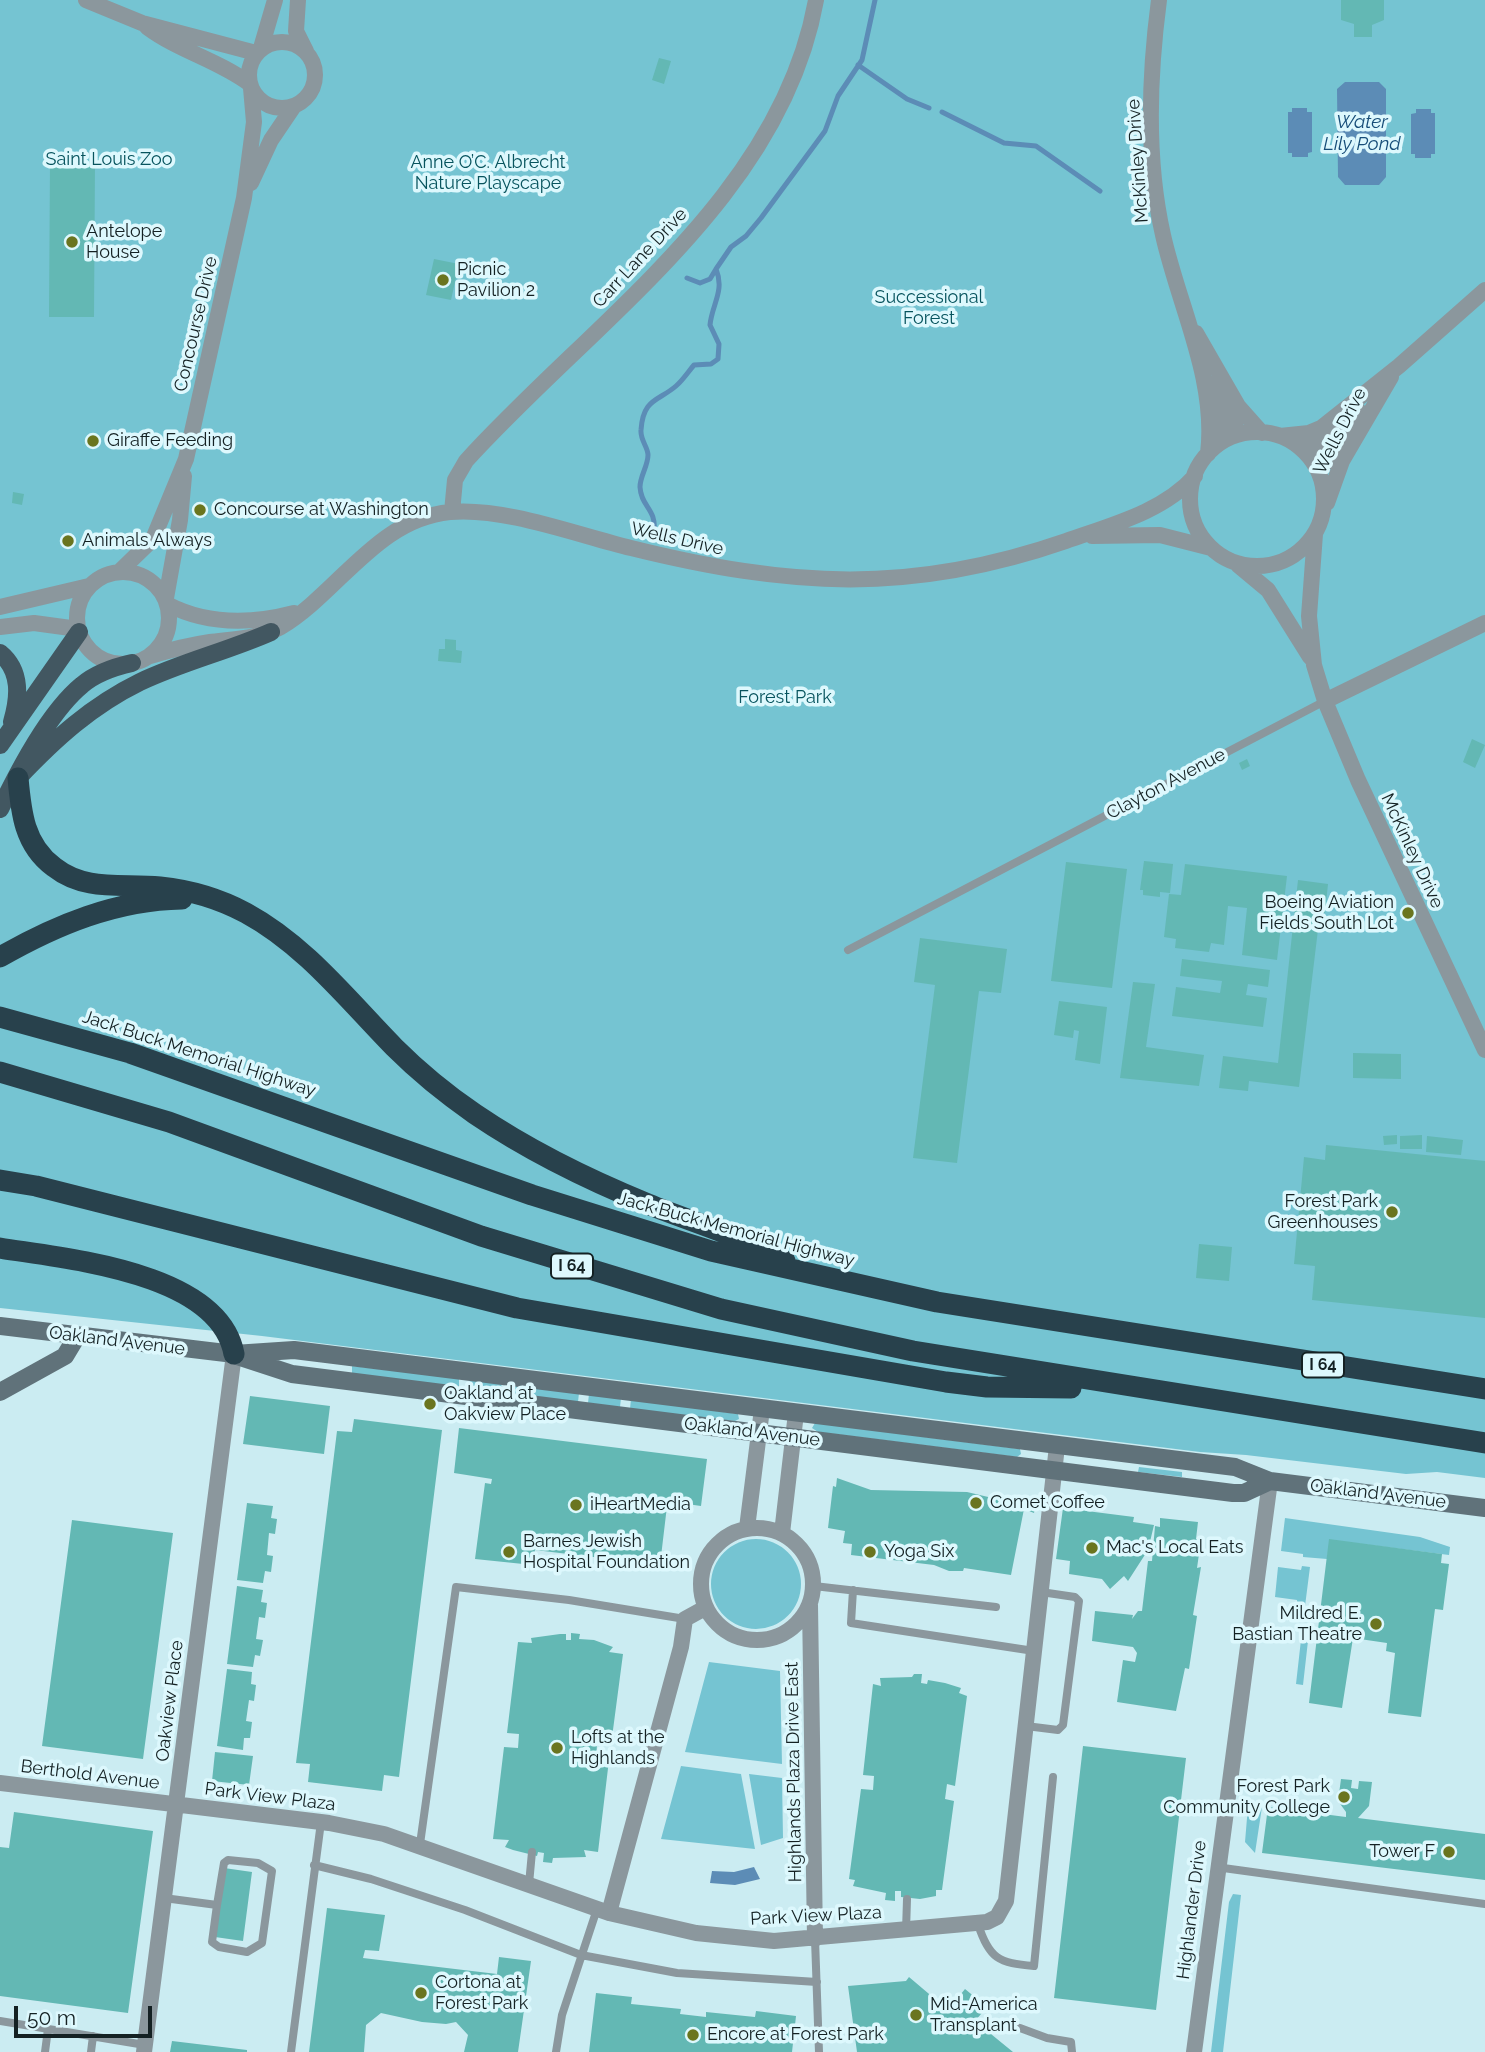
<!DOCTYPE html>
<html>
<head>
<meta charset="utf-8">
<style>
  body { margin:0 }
  #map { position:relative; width:1485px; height:2052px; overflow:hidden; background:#cbecf2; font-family:Raleway,sans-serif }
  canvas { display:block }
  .scale { position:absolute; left:14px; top:2006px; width:138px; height:32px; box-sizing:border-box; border:4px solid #142123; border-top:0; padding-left:9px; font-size:21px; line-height:24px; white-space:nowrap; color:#142123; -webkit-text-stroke:5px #ddf8fd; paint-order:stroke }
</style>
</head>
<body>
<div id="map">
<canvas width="1485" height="2052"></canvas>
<div class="scale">50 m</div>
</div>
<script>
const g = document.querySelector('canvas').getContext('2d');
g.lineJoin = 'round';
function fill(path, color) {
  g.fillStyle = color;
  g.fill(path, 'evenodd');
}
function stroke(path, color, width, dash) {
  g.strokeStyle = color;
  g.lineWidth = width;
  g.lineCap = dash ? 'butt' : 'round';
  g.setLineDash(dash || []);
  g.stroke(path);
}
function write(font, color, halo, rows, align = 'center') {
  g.font = font + ' Raleway,sans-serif';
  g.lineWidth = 7;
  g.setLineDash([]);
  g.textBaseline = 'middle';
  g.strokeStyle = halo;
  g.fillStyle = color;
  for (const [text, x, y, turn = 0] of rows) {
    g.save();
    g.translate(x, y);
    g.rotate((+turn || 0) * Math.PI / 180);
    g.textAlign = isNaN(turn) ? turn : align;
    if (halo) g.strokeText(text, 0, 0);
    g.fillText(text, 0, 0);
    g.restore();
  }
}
fill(new Path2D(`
  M0 0H1485V1478L1437 1472 1406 1474 1246 1455 1200 1452 262 1336 0 1308Z
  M352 1366 459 1378V1387L352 1374Z
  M470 1379 502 1383 500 1392 469 1388Z
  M512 1385 579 1393 578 1402 510 1394Z
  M589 1394 621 1398 620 1407 588 1403Z
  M631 1399 738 1414 739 1419 735 1421 630 1409Z
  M815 1423 1020 1449 1021 1454 1017 1457 818 1432 812 1428Z
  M1139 1467 1182 1472V1477L1138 1472Z
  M1285 1518 1420 1537 1450 1547 1449 1555 1330 1540 1327 1559 1303 1557V1554L1281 1551Z
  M711 1584a45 45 0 1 1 90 0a45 45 0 1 1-90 0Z
  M1302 1566 1310 1567 1305 1606 1297 1605V1600L1275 1597 1278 1567 1301 1570Z
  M1302 1631 1309 1632 1303 1685 1296 1684Z
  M709 1662 780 1671 782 1764 685 1752Z
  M681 1766 741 1774 755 1849 661 1839Z
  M749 1774 782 1778 783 1838 761 1845Z
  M1248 1806 1262 1807 1255 1853 1245 1842Z
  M1233 1894 1241 1895 1223 2052H1211L1229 1902Z`), '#75c4d2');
fill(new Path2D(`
  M1345 82H1379L1386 89V177L1379 185H1345L1338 177 1337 89Z
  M1292 108H1307V112H1312V152L1308 153V157H1292V153H1288V112H1292Z
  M1416 109H1431V113H1435V154H1431V158H1415V154H1411V114L1416 113Z
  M754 1867 760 1879 735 1885 710 1883 712 1871 734 1872Z`), '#5c8cb6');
stroke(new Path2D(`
  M858 65 907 99 929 108
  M942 112 1004 143 1036 146 1100 191
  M687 278 700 283 710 279 716 269
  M654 532C657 509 641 507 640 487 640 476 648 466 648 455 648 447 640 440 641 430 643 398 659 401 676 386 683 380 688 372 694 365L711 364 718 359 719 344 710 325C712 304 725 291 716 269L731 247 746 236 761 218 825 131 838 96 862 60 875 0`), '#5c8cb6', 5);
fill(new Path2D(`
  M1341 0H1384V20L1372 25V37H1354V24L1341 20Z
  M659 58 671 61 664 84 652 80Z
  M50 162H95L94 317H49Z
  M434 259 459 264 451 300 426 295Z
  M96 433 100 440 91 446 87 439Z
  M13 492 24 494 22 505 12 503Z
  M445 639 456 640V650L462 651 461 663 438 661 439 649H445Z
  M1472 739 1485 745 1475 768 1463 762Z
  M1247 759 1250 766 1242 770 1239 763Z
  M1144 861 1173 864 1170 893 1160 892V897L1143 895V890H1140Z
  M1066 862 1127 869 1112 988 1051 981Z
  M1185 864 1287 876 1277 960 1242 955 1247 908 1228 906 1224 945 1211 943 1209 952 1175 948 1176 939 1164 937 1169 894 1181 895Z
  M1298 880 1328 884 1325 913H1320L1299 1087 1249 1081 1248 1091 1219 1088 1223 1056 1278 1063Z
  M920 938 1007 949 1001 993 979 991 957 1163 913 1158 935 985 914 982Z
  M1182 959 1270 970 1268 987 1248 984 1246 995 1267 998 1263 1027 1172 1016 1176 987 1220 993 1222 981 1180 976Z
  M1133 982 1155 984 1146 1047 1204 1055 1199 1086 1120 1078Z
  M1059 1001 1107 1007 1100 1064 1075 1060 1079 1031 1074 1030 1073 1038 1054 1035Z
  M1353 1053 1401 1054V1079L1353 1078Z
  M1397 1135V1144L1384 1145 1383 1136Z
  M1422 1135V1149H1400V1136Z
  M1427 1136 1463 1140 1461 1155 1426 1152Z
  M1326 1145 1485 1161V1318L1312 1300 1315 1266 1294 1264 1304 1157 1325 1160Z
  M1199 1244 1232 1247 1229 1281 1196 1278Z
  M250 1396 330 1406 324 1454 243 1444Z
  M354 1419 442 1430 399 1777 384 1775 382 1791 308 1782 310 1764 296 1763 337 1431 352 1432Z
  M459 1428 707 1459 701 1506 659 1500 658 1505 667 1506 660 1565 535 1550 533 1565 475 1559 485 1483 491 1484 492 1479 454 1473Z
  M837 1478 871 1490 967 1492 1035 1508 1034 1513 1024 1509 1011 1575 964 1568 963 1571H949L934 1565 851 1555 852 1544 843 1543 845 1531 828 1528 833 1486 836 1487Z
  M247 1503 273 1506 271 1518 277 1519 275 1534 269 1533 267 1555 273 1556 271 1572 265 1571 263 1583 237 1580Z
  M1063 1508 1134 1517 1133 1522 1154 1525 1148 1550 1128 1581 1124 1576 1110 1589 1102 1579 1069 1574 1070 1561 1056 1559Z
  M1160 1518 1198 1522 1196 1539 1201 1540 1197 1568 1201 1567 1193 1615 1197 1616 1189 1669 1185 1668 1176 1711 1117 1702 1123 1660 1135 1662 1137 1653 1133 1647 1092 1641 1095 1611 1133 1615 1132 1619 1138 1611H1142L1148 1561H1152L1155 1526 1160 1527Z
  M72 1520 173 1533 143 1759 42 1746Z
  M1329 1539 1442 1554 1441 1563 1449 1564 1443 1610 1435 1609 1421 1717 1388 1713 1395 1653 1386 1651 1387 1643 1353 1638 1342 1708 1309 1703Z
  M237 1586 263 1590 261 1602 267 1603 265 1618 259 1617 256 1639 263 1640 260 1656 255 1655 253 1667 227 1664Z
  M571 1633 580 1634 579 1639 594 1640 613 1647 609 1652 623 1654 611 1745 597 1744 596 1759 609 1760 598 1852 584 1850 586 1857 553 1858 552 1863 543 1862 544 1853 538 1852 537 1856 513 1850 505 1847 509 1840 493 1839 504 1747 518 1748 519 1734 507 1733 518 1642 532 1643 531 1638 560 1634H566V1640H571Z
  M227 1669 252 1672 251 1684 256 1685 254 1701 249 1700 246 1721 252 1722 250 1738H244L243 1750 217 1746Z
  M914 1674H922L921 1683 927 1684 928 1680 945 1683 961 1688 959 1693 967 1696 955 1786 947 1784 945 1799 954 1801 942 1890H936V1896L920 1899 901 1897V1891H895V1901L885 1900 886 1893 853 1886 855 1880 849 1879 861 1789 873 1790 874 1776 863 1775 873 1684 881 1686 880 1678 912 1677Z
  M1083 1746 1186 1758 1156 2010 1054 1998Z
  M215 1752 253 1756 249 1785 212 1781Z
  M1341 1779 1352 1780 1351 1788 1358 1789 1359 1781 1372 1782 1369 1806 1358 1818 1485 1834V1880L1262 1853 1268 1807 1346 1817V1812L1338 1801Z
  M14 1812 153 1831 128 2013 0 1996V1847L9 1848Z
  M224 1868 252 1872 243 1941 215 1937Z
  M327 1908 385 1915 379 1951 365 1950 363 1958 497 1974 499 1957 531 1961 518 2052H464L468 2035 456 2022 446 2024 422 2022 381 2013 366 2025 364 2052H309Z
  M909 1977 948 2010 965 1989 987 2007 975 2021 1013 2052H857L848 1986 906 1981Z
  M596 1993 632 1997 631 2004 681 2009 680 2014 706 2017V2012L755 2017 756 2011 796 2016 792 2052H589Z
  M172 2041 247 2050V2052H170Z`), '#63b8b4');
stroke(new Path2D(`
  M848 950 1325 701
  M814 1586 996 1607
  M853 1590 851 1623 1034 1651
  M1026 1726 1058 1730 1063 1725 1079 1601 1075 1597 1041 1592
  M420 1844 456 1587 569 1600 685 1619
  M314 1865 371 1879 465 1910 581 1955 677 1973 817 1982
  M1216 1867 1485 1904
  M529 1884 532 1852
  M164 1898 217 1905 212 1942 219 1947 247 1952 262 1943 272 1871 258 1863 228 1860 224 1863 217 1905
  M978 1924C989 1959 999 1963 1034 1966L1053 1777
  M906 1931 907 1899
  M815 1939 819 2052
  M0 2021 145 2045
  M1020 2028 1047 2038 1071 2042 1072 2052
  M45 2052 48 2029
  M91 2052 93 2036
  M291 2052 321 1822
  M556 2052 562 2015 597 1909`), '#8b979d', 8);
stroke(new Path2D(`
  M86 0 142 23 256 53
  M298 0 296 31 306 51
  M1159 0C1149 76 1146 160 1163 235 1179 307 1217 379 1208 454
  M147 27C179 51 218 60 250 84
  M249 75a33 33 0 1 1 66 0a33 33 0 1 1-66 0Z
  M261 48 275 0
  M251 183 271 140 294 106
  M1196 333 1238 406 1262 433
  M1215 383 1236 422 1220 431 1213 385Z
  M1359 411 1330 461H1326L1311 443 1332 433Z
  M1190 499a67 67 0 1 1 134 0a67 67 0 1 1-134 0Z
  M1280 436 1309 433 1321 428 1399 366 1485 290
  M1327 503 1342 461 1391 377
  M452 512 455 480 466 461C592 322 781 197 816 0
  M1315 534 1309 616 1314 665 1325 701 1358 780 1485 1050
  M1092 536 1160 535 1211 548
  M1238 565 1268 590 1310 657
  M120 571 153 539 186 459 244 198 254 122 251 88
  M77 618a46 46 0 1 1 92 0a46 46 0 1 1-92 0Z
  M166 598 180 520 184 476
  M167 604C207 625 252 624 294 613
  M0 607 89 586
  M0 627 34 623 78 629
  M150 656C170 650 190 645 210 642 233 639 261 638 281 627 339 592 377 519 450 512 505 507 577 535 631 548 789 587 910 595 1066 541 1111 525 1163 512 1195 476
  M1325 701 1485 623
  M701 1584a56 56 0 1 1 112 0a56 56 0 1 1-112 0Z
  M747 1528 762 1409
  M782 1533 796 1413
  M810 1605 815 1939
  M0 1783 329 1823 384 1834 609 1913 696 1933 774 1941 987 1922 997 1917 1006 1901 1057 1446
  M609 1913 681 1647 685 1619 705 1608
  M144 2052 234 1354
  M1194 2052 1270 1481`), '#8b979d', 16);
stroke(new Path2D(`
  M0 1326 234 1354 294 1350 1235 1467 1270 1481 1485 1508
  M237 1356 292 1374 1233 1493H1244L1270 1481
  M0 1392 65 1356 77 1336`), '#60727a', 18);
stroke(new Path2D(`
  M0 653C22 671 19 698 12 722
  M0 745 79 632
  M18 778C55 739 91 706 140 682 182 662 228 651 271 632
  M0 809C19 770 49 712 82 685 96 673 114 667 132 663`), '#425761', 18);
stroke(new Path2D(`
  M18 778C21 812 24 845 54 867 86 892 122 883 160 887 189 890 220 899 246 913 305 945 347 999 394 1047 419 1072 446 1094 475 1114 528 1150 589 1180 648 1204 694 1223 742 1236 785 1261
  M0 957C56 925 116 900 182 899
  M0 1017 130 1053 532 1195 711 1251 937 1302 1485 1389
  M0 1072 169 1122 481 1236 721 1309 913 1351 1485 1443
  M0 1180 36 1186 517 1308 946 1382 987 1387 1071 1388
  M0 1248C67 1259 219 1272 234 1354`), '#28414c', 21);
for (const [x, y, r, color] of [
  [72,242,7,"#6a751f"],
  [443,280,7,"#6a751f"],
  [93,441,7,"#6a751f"],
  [200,510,7,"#6a751f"],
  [68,541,7,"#6a751f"],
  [1408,913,7,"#6a751f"],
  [1392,1212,7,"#6a751f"],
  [430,1404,7,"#6a751f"],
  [976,1503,7,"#6a751f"],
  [576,1505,7,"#6a751f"],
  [1092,1548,7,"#6a751f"],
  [509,1552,7,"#6a751f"],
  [870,1552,7,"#6a751f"],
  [1376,1624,7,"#6a751f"],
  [557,1748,7,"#6a751f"],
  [1344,1797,7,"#6a751f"],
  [1449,1852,7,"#6a751f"],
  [421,1993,7,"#6a751f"],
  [916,2015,7,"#6a751f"],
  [693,2035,7,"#6a751f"]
]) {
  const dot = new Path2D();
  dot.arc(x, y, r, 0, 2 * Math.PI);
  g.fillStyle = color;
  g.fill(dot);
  stroke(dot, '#ddf8fd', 2.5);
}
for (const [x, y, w] of [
  [572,1266,42],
  [1323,1365,42]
]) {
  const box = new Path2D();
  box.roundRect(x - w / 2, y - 12.5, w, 25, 5);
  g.fillStyle = '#ddf8fd';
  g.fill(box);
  stroke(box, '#142123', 2);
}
write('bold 16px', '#142123', null, [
  ["I 64",572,1266],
  ["I 64",1323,1365]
]);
write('18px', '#07545e', '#ddf8fd', [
  ["Saint Louis Zoo",109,160],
  ["Anne O’C. Albrecht",488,163],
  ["Nature Playscape",488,184],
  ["Successional",929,298],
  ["Forest",929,319],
  ["Forest Park",785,698]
]);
write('18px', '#142123', '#ddf8fd', [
  ["McKinley Drive",1138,161,-94],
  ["Carr Lane Drive",640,258,-47],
  ["Concourse Drive",196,324,-77],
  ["Wells Drive",1340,431,-63],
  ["Wells Drive",677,539,13],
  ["Clayton Avenue",1166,784,-28],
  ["McKinley Drive",1412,851,65],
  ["Jack Buck Memorial Highway",199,1054,18],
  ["Jack Buck Memorial Highway",736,1230,15],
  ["Oakland Avenue",117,1341,7],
  ["Oakland Avenue",752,1432,7],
  ["Oakland Avenue",1378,1494,7],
  ["Oakview Place",170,1701,-83],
  ["Highlands Plaza Drive East",794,1772,-91],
  ["Berthold Avenue",90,1775,7],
  ["Park View Plaza",270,1797,7],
  ["Highlander Drive",1192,1910,-83],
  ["Park View Plaza",816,1916,-3]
]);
write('18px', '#142123', '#ddf8fd', [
  ["Antelope",86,232],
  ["House",86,253],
  ["Picnic",457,270],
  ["Pavilion 2",457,291],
  ["Giraffe Feeding",107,441],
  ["Concourse at Washington",214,510],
  ["Animals Always",82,541],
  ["Boeing Aviation",1394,903,"right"],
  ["Fields South Lot",1394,924,"right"],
  ["Forest Park",1378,1202,"right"],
  ["Greenhouses",1378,1223,"right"],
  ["Oakland at",444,1394],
  ["Oakview Place",444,1415],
  ["Comet Coffee",990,1503],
  ["iHeartMedia",590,1505],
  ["Barnes Jewish",523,1542],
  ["Hospital Foundation",523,1563],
  ["Mac's Local Eats",1106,1548],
  ["Yoga Six",884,1552],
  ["Mildred E.",1362,1614,"right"],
  ["Bastian Theatre",1362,1635,"right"],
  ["Lofts at the",571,1738],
  ["Highlands",571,1759],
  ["Forest Park",1330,1787,"right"],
  ["Community College",1330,1808,"right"],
  ["Tower F",1435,1852,"right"],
  ["Cortona at",435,1983],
  ["Forest Park",435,2004],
  ["Mid-America",930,2005],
  ["Transplant",930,2026],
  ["Encore at Forest Park",707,2035]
], 'left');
write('italic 19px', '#174d78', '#ddf8fd', [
  ["Water",1362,122],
  ["Lily Pond",1362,144]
]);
</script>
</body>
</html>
